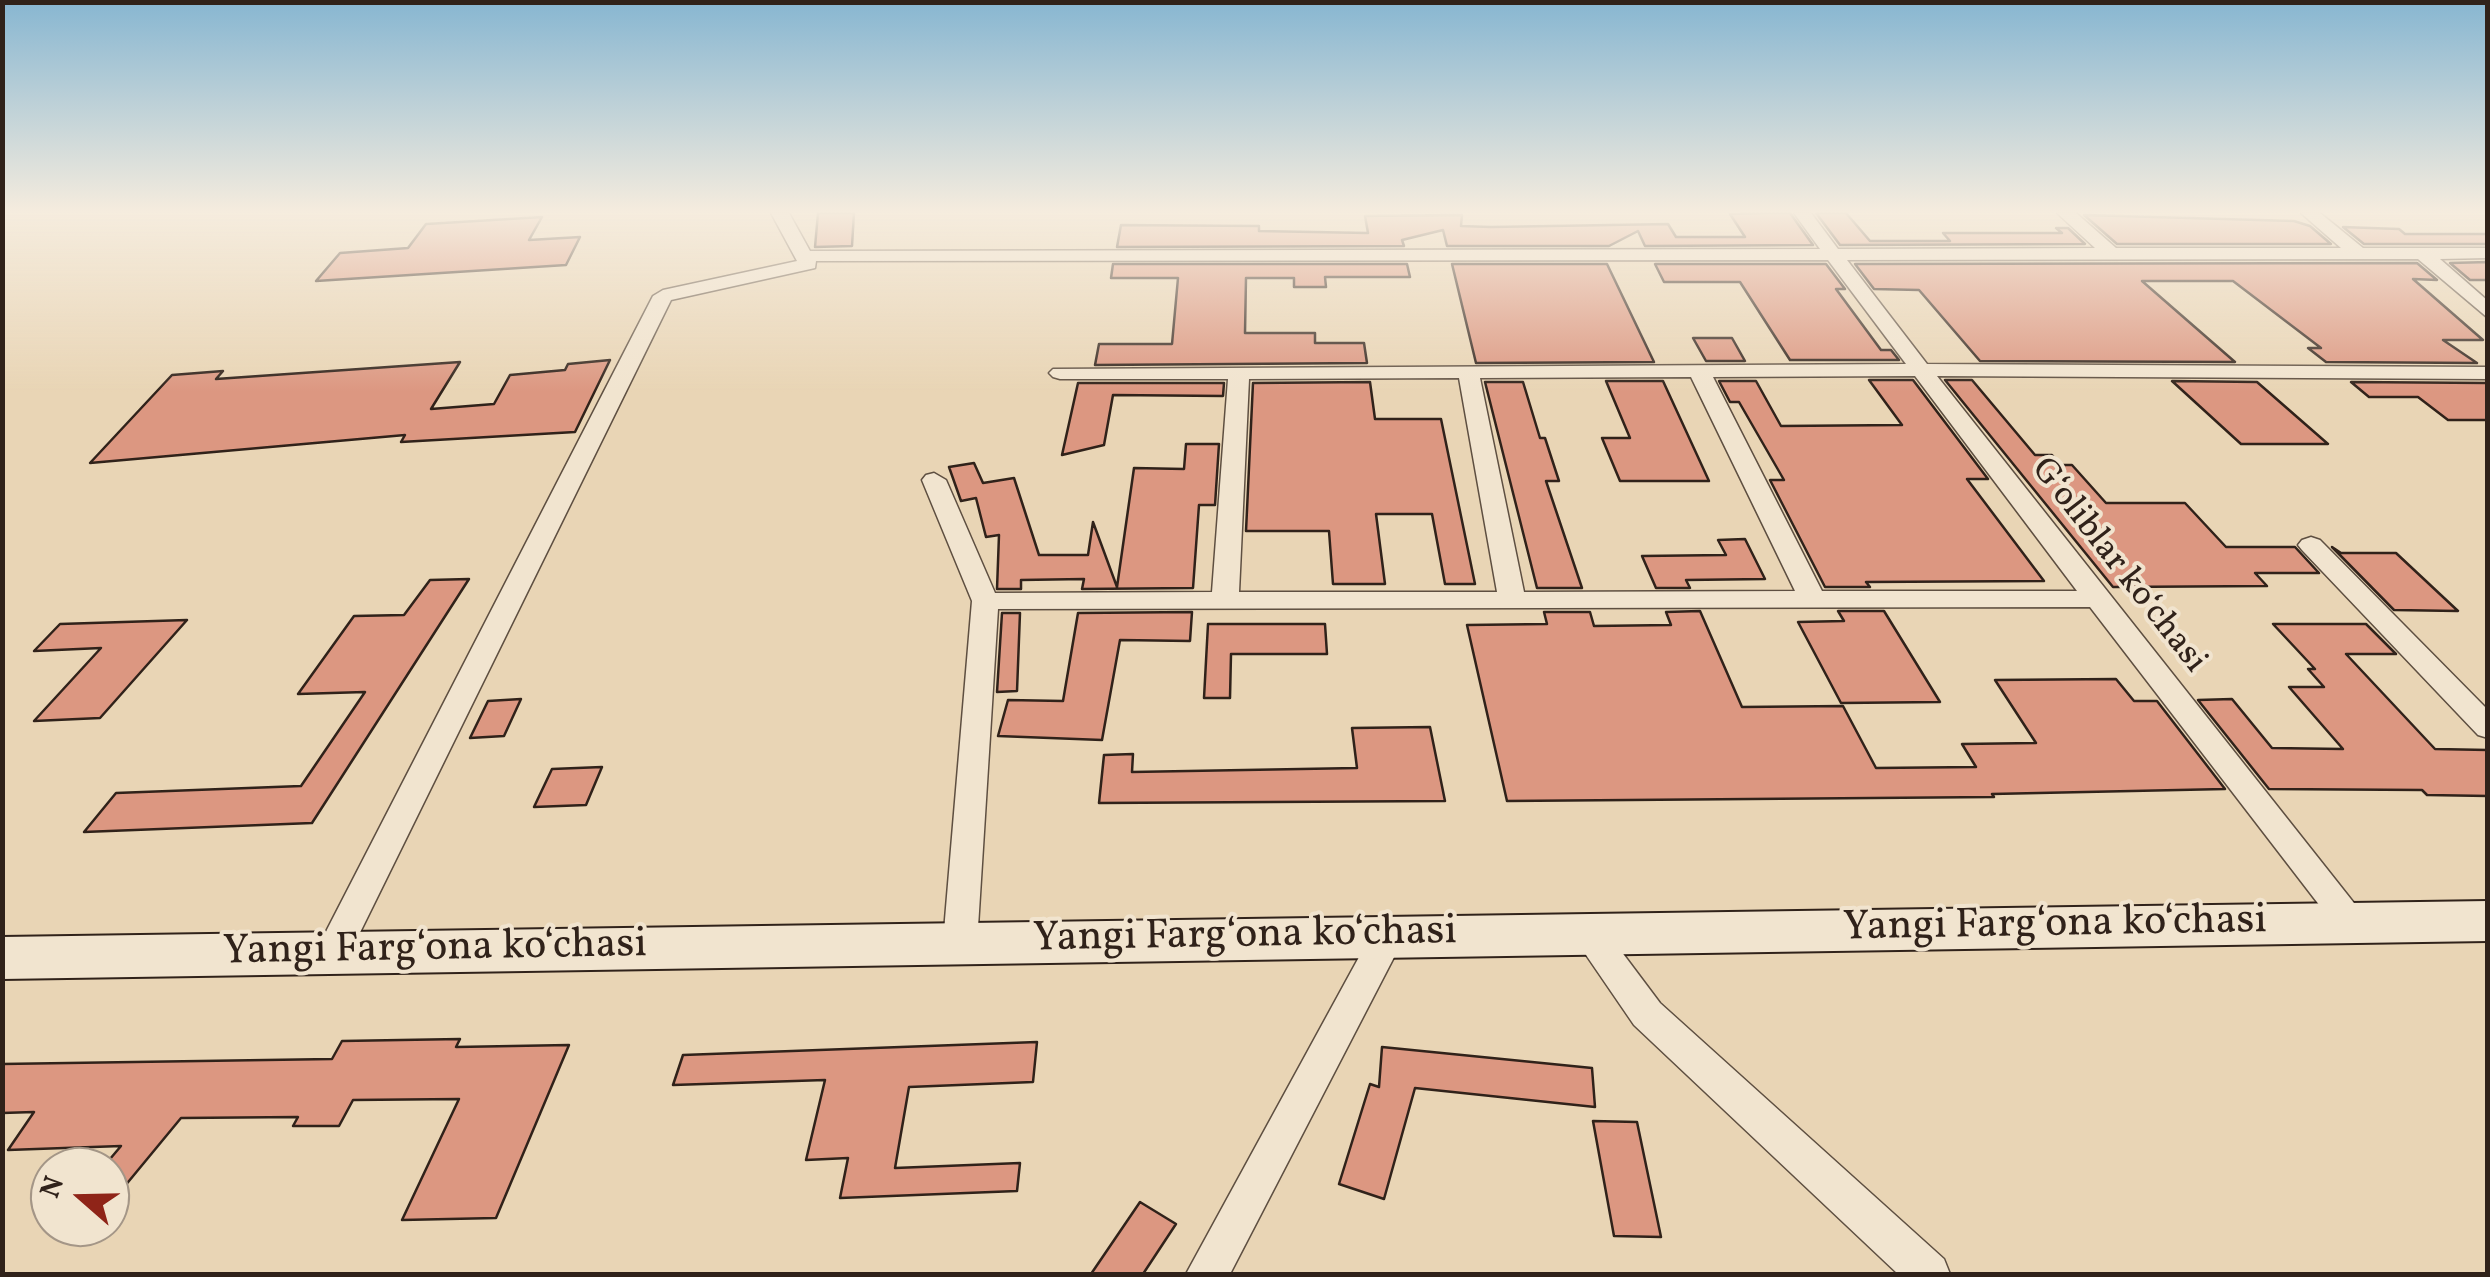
<!DOCTYPE html>
<html>
<head>
<meta charset="utf-8">
<style>
  body { margin:0 }
  #map { position:relative; width:2490px; height:1277px; overflow:hidden; background:#e9d5b5; font-family:Vollkorn,serif }
  canvas { display:block }
  .frame { position:absolute; inset:0; border:5px solid #30221a; pointer-events:none }
  .north { position:absolute; left:30px; top:1147px; width:100px; height:100px; box-sizing:border-box; background:#f1e4cf; border:2px solid #a49687; border-radius:50%; rotate:290deg; font-size:28px; font-weight:700; line-height:40px; text-align:center; color:#30221a }
  .north::after { content:''; display:block; margin:auto; width:35px; height:45px; background:#8f2418; clip-path:polygon(50% 0,100% 100%,50% 72%,0 100%) }
</style>
</head>
<body>
<div id="map">
<canvas width="2490" height="1277"></canvas>
<div class="frame"></div>
<div class="north">N</div>
</div>
<script>
const g = document.querySelector('canvas').getContext('2d');
g.lineJoin = 'round';
function fill(path, color) {
  g.fillStyle = color;
  g.fill(path, 'evenodd');
}
function stroke(path, color, width, dash) {
  g.strokeStyle = color;
  g.lineWidth = width;
  g.lineCap = dash ? 'butt' : 'round';
  g.setLineDash(dash || []);
  g.stroke(path);
}
function write(font, color, halo, rows, align = 'center') {
  g.font = font + ' Vollkorn,serif';
  g.lineWidth = 8;
  g.setLineDash([]);
  g.textBaseline = 'middle';
  g.strokeStyle = halo;
  g.fillStyle = color;
  for (const [text, x, y, turn = 0] of rows) {
    g.save();
    g.translate(x, y);
    g.rotate((+turn || 0) * Math.PI / 180);
    g.textAlign = isNaN(turn) ? turn : align;
    if (halo) g.strokeText(text, 0, 0);
    g.fillText(text, 0, 0);
    g.restore();
  }
}
const building = new Path2D(`
  M818 213H854L852 246 815 247Z
  M1763 213H1790L1813 245 1645 246 1638 231 1609 246H1447L1443 230 1402 240 1404 246 1117 247 1121 225 1259 226V231L1368 233 1365 216 1462 215 1461 226 1491 227 1668 224 1676 237H1745L1730 214Z
  M1816 213H1846L1870 241H1950L1943 233H2062L2056 228H2068L2085 244 1840 245Z
  M2084 215 2294 221 2310 226 2331 244H2117Z
  M542 217 529 240 580 237 566 265 316 281 340 253 408 248 426 224Z
  M2343 227 2399 229 2405 234H2488V244H2364Z
  M2488 262V280H2470L2450 263Z
  M2417 263 2437 280 2413 279 2483 340H2443L2477 363 2326 362 2308 348H2321L2233 281H2142L2235 362 1980 361 1919 290 1874 289 1855 264Z
  M1113 264H1407L1410 277H1325L1326 287H1294V278H1246L1245 333H1315V343H1364L1367 363 1095 365 1099 344H1172L1178 278H1111Z
  M1452 264H1607L1654 362 1476 363Z
  M1655 264H1826L1845 289H1836L1881 350H1891L1899 360H1790L1740 282H1664Z
  M1693 338H1732L1745 361H1706Z
  M610 360 575 432 401 442 405 435 90 463 172 375 223 371 216 379 460 362 431 409 494 404 510 375 565 370 568 364Z
  M1869 380H1913L1988 479H1967L2044 581 1866 582 1870 587H1825L1770 480H1784L1739 402H1730L1719 381H1756L1781 426 1902 425Z
  M1945 380H1972L2035 455H2052L2061 465H2072L2106 503H2185L2226 547H2295L2319 573H2255L2267 586 2113 587Z
  M1606 381H1663L1709 481H1620L1602 438H1630Z
  M2172 381 2257 382 2328 444H2241Z
  M1370 382 1375 419H1441L1475 584H1445L1432 514H1376L1385 584H1333L1329 531H1246L1253 383Z
  M1485 382H1523L1540 438H1545L1559 481H1546L1582 588H1537Z
  M2351 382 2488 383V420H2448L2418 397H2369Z
  M1078 383H1224L1223 396 1113 395 1104 445 1062 455Z
  M1186 444H1219L1215 505H1199L1193 588 1082 589 1084 579 1021 580V589H997L999 535 986 537 976 498 961 501 949 467 974 463 983 483 1014 478 1039 555H1088L1093 522 1117 587 1134 468 1184 469Z
  M1745 539 1765 579 1686 580 1690 588H1656L1642 556 1726 555 1718 540Z
  M2332 547 2341 553H2396L2458 611 2394 610Z
  M469 579 312 823 84 832 116 793 301 786 365 692 298 694 354 616 404 615 430 580Z
  M1700 611 1742 707 1843 706 1876 768 1976 767 1962 744 2036 743 1995 680 2116 679 2134 701H2157L2225 789 1992 794 1994 797 1507 801 1467 625 1547 624 1544 612H1590L1594 626 1671 625 1666 612Z
  M1838 611H1884L1940 702 1841 703 1798 622 1844 621Z
  M1192 612 1190 641 1120 640 1102 740 998 736 1008 700 1063 701 1078 613Z
  M1002 613H1020L1017 691 997 692Z
  M187 620 100 718 34 721 101 648 34 651 60 624Z
  M1208 624H1325L1327 654H1231L1230 698H1204Z
  M2273 624H2366L2396 654H2346L2435 749 2488 750V796L2427 795 2422 790 2269 789 2198 700 2232 699 2272 748 2343 749 2289 687H2324L2308 669H2315Z
  M521 699 504 736 470 738 488 701Z
  M1430 727 1445 801 1099 803 1104 755 1133 754 1132 772 1357 768 1352 728Z
  M602 767 586 805 534 807 552 769Z
  M460 1039 456 1047 569 1045 496 1218 402 1220 459 1099 353 1100 339 1126H293L298 1117 181 1118 110 1204V1159L121 1146 8 1150 34 1112 2 1113V1064L332 1059 342 1041Z
  M1037 1042 1033 1082 909 1087 895 1168 1020 1163 1017 1191 840 1198 848 1158 806 1160 825 1080 673 1085 683 1055Z
  M1382 1047 1592 1068 1595 1107 1415 1088 1384 1199 1339 1184 1370 1084 1379 1087Z
  M1593 1121 1637 1122 1661 1237 1614 1236Z
  M1140 1202 1176 1224 1143 1274H1091Z`);
fill(building, '#dc9781');
stroke(building, '#30221a', 2.5);
const street = new Path2D(`
  M771 213H789L810 251 1820 249 1794 213H1811L1838 249 2095 248 2057 213H2076L2116 248H2341L2301 213H2320L2363 248H2488V258L2440 259 2488 301V318L2418 259 1847 260 1927 364 2488 367V379L1937 376 2369 922 2364 932 2352 936 2340 932 2090 607 998 609 977 943 972 953 960 957 948 953 943 943 972 601 922 480 926 475 934 473 946 480 995 593 1212 592 1228 379H1060L1053 377 1049 373 1053 369 1906 364 1828 260 816 261 815 268 671 300 345 963 333 967 321 963 315 953 653 296 663 290 797 261ZM1915 376 2077 591H1822L1713 377ZM1691 377 1795 591 1524 592 1480 378ZM1459 378 1497 592H1239L1249 379Z
  M2311 537 2320 540 2488 710V738L2478 735 2302 550 2298 545 2302 540Z
  M1588 919 1600 923 1660 1003 1944 1259 1950 1274H1898L1634 1025 1571 933 1576 923Z
  M1388 922 1400 926 1405 936 1230 1274H1186L1376 926Z`);
const secondary = new Path2D(`
  M2488 901V941L2 979V937Z`);
stroke(street, '#5e4f41', 3);
stroke(secondary, '#30221a', 4);
fill(street, '#f1e4cf');
fill(secondary, '#f1e4cf');
const sky = g.createLinearGradient(0, 0, 0, 392);
sky.addColorStop(0, '#87b6d1');
sky.addColorStop(0.54, '#f5ecde');
sky.addColorStop(1, '#f5ecde00');
g.fillStyle = sky;
g.fillRect(0, 0, 2490, 392);
write('35px', '#30221a', '#f1e4cf', [
  ["Gʻoliblar koʻchasi",2117,567,52]
]);
write('42px', '#30221a', '#f1e4cf', [
  ["Yangi Fargʻona koʻchasi",2055,927,-1],
  ["Yangi Fargʻona koʻchasi",1245,938,-1],
  ["Yangi Fargʻona koʻchasi",435,951,-1]
]);
</script>
</body>
</html>
